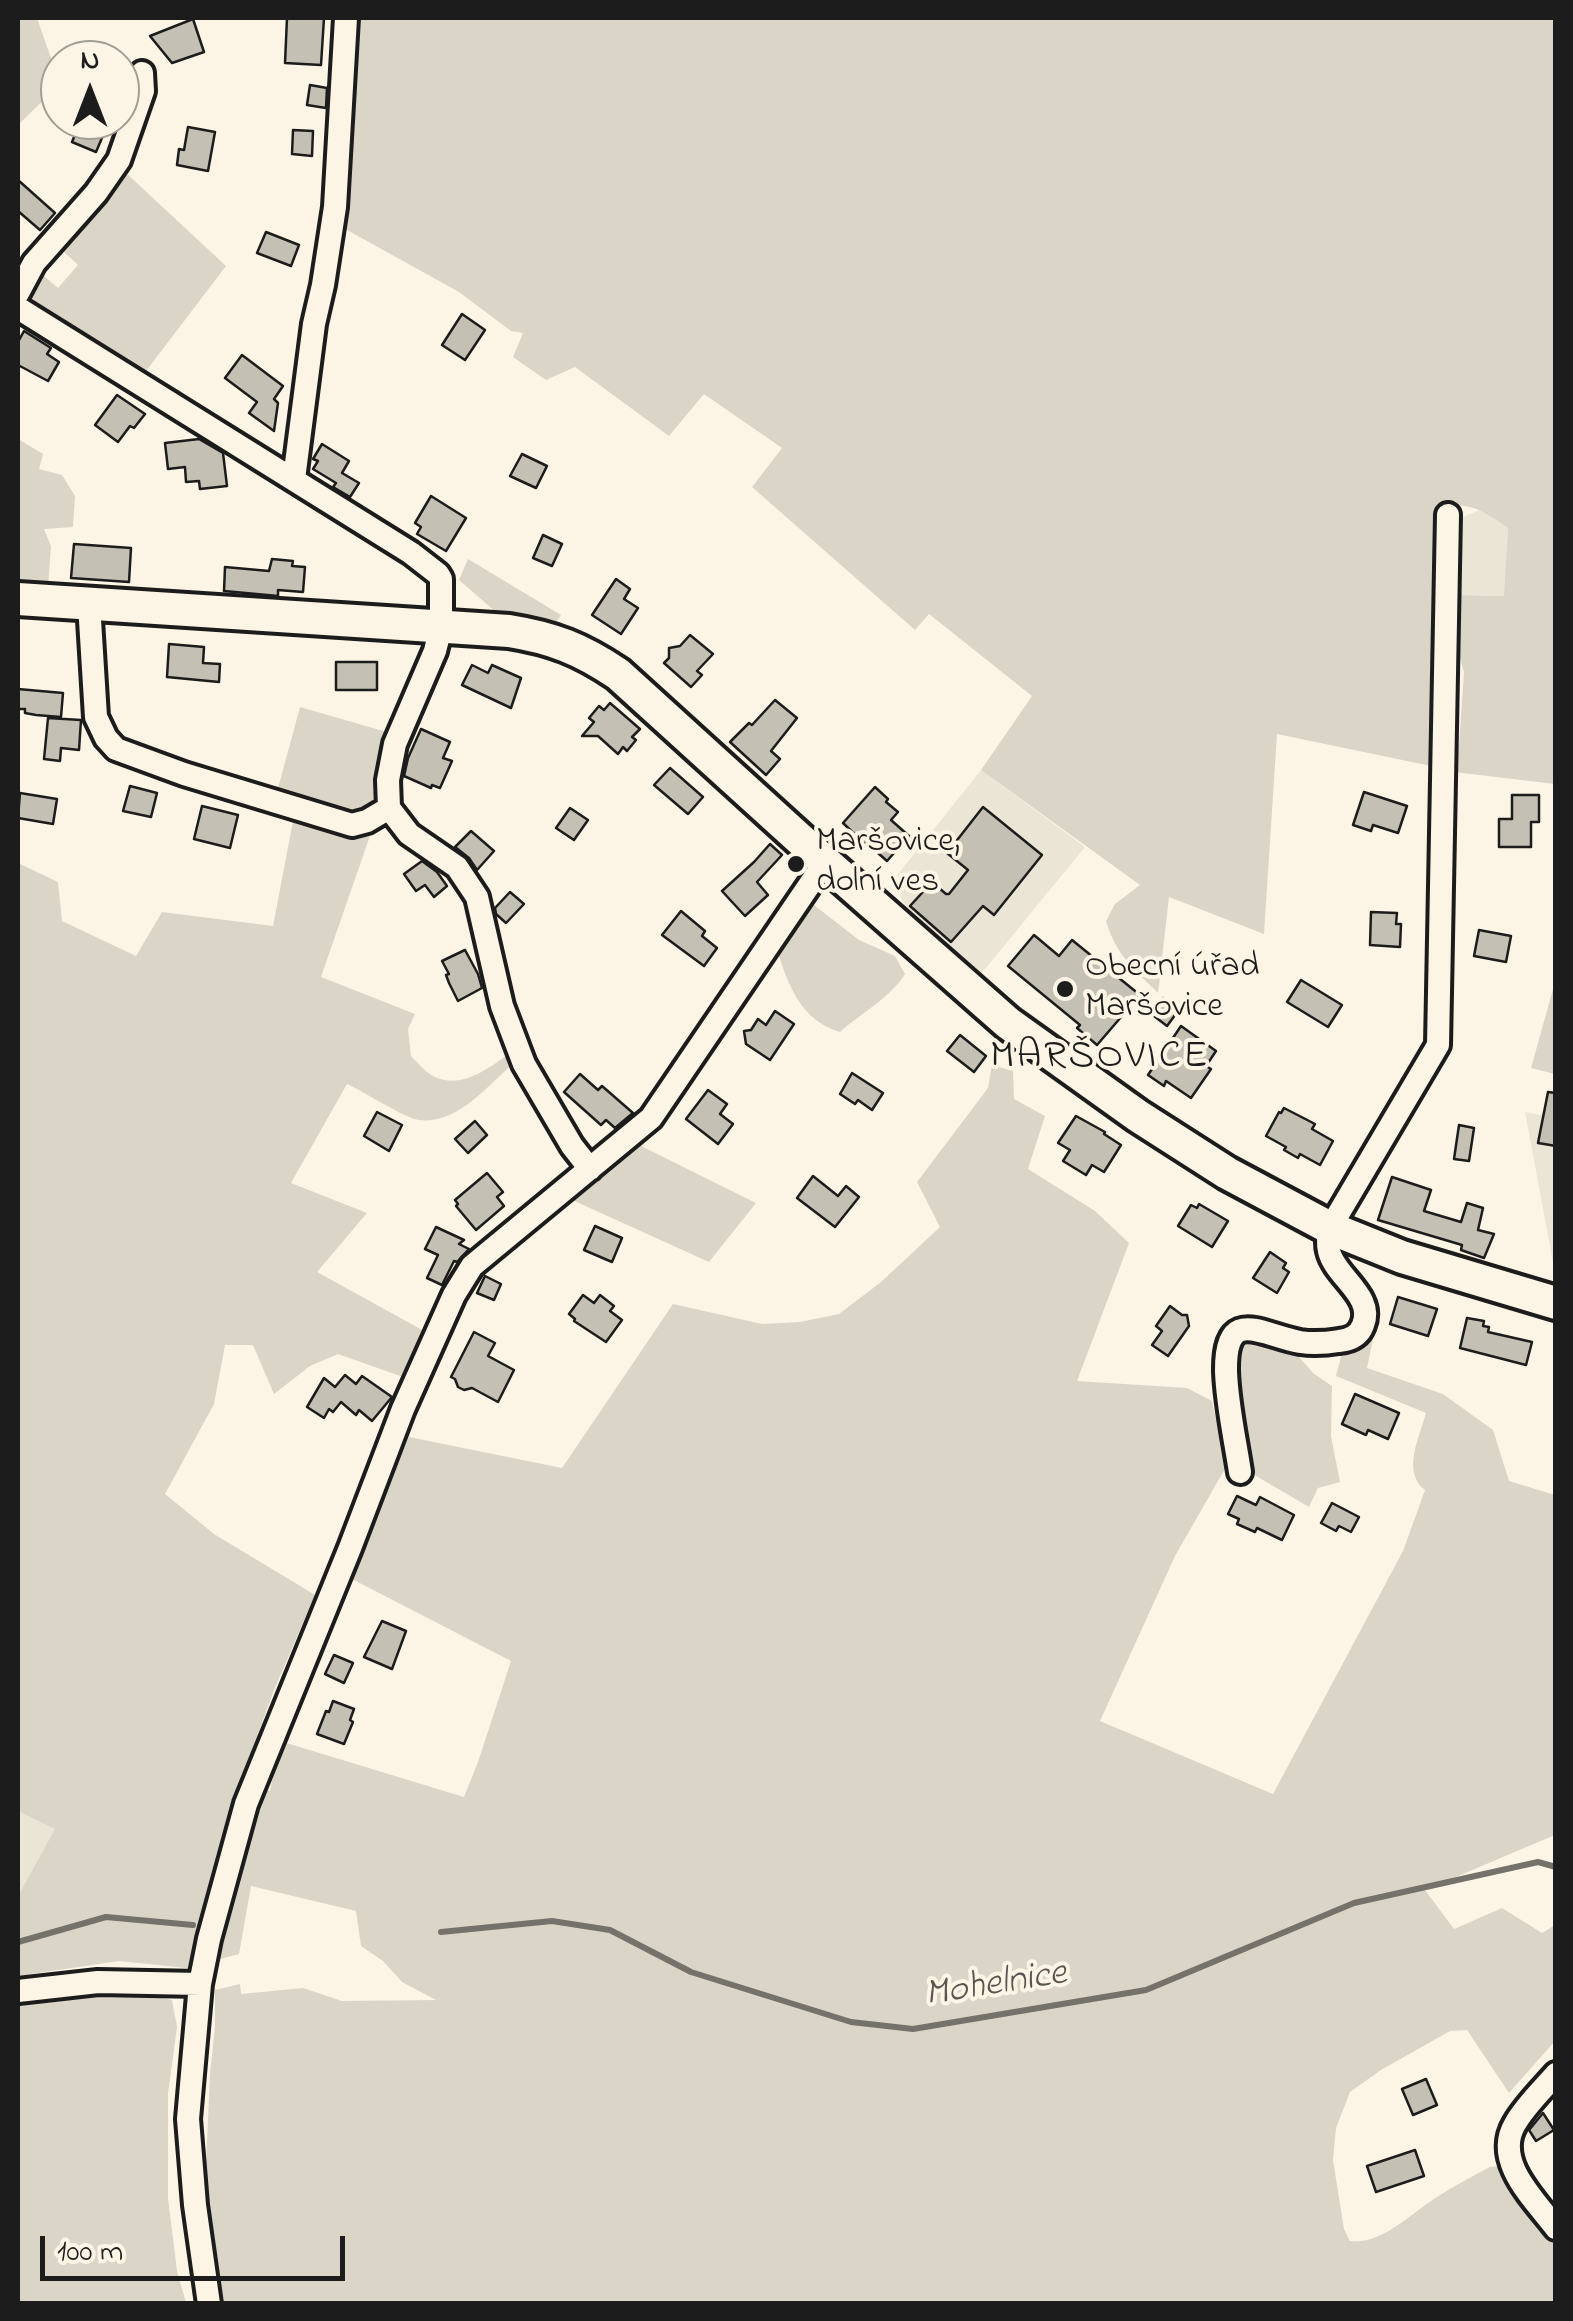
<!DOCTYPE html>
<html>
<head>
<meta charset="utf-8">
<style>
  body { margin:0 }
  #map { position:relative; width:1573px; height:2321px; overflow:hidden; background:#fcf5e5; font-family:"Indie Flower",sans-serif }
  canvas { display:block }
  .frame { position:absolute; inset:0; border:20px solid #1c1c1c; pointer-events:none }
  .north { position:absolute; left:40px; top:40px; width:100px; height:100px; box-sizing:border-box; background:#fcf5e5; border:2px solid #a29e95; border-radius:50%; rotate:0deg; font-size:28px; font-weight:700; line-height:40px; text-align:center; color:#1c1c1c }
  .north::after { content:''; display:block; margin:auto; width:35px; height:45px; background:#1c1c1c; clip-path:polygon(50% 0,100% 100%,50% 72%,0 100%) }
  .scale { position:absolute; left:40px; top:2236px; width:305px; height:45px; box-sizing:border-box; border:5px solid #1c1c1c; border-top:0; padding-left:12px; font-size:30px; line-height:35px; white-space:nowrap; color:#1c1c1c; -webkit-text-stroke:8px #fcf5e5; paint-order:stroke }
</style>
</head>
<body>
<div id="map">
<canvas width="1573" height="2321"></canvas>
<div class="frame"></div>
<div class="north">N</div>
<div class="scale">100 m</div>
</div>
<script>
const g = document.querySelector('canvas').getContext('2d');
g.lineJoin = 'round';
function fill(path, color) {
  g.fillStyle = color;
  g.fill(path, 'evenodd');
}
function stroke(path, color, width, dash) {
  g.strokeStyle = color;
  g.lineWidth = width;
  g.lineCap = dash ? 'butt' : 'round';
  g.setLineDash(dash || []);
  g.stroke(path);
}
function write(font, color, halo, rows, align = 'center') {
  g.font = font + ' "Indie Flower",sans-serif';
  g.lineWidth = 8;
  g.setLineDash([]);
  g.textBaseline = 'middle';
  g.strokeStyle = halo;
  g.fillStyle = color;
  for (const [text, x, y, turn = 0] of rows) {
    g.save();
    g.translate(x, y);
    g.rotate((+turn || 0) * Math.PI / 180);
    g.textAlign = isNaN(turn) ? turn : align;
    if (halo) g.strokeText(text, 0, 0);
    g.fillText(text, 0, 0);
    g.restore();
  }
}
fill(new Path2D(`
  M1482 509 1508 527 1505 596 1457 595 1456 520Z
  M981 770 1085 847 981 974 904 905 894 879Z
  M1525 1112 1555 1118V1273Z
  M18 1811 56 1828 18 1896Z`), '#ebe5d6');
fill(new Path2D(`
  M18 18H37L60 84 18 125Z
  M360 18H1555V784L1454 772 1459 745 1464 672 1456 644 1457 595 1504 596 1508 528C1482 510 1471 502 1440 507L1431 766 1277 734 1264 934 1169 897 1158 993C1134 969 1116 955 1106 921L1115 904 1140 885 981 770 1032 696 929 614 915 630 752 487 782 448 704 394 669 436 575 367 546 380 513 357 523 333 511 331 459 292 347 230C348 159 351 88 360 18Z
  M125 172 226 266 143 375 30 306 26 296 36 276 43 275 58 288 78 265 64 252 63 243Z
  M18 439 43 454 39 469 62 475 75 496 73 527 44 529 51 546 48 588 18 585Z
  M468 559 561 615 554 625 497 613 459 580Z
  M300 707 390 733 378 801 363 815 351 818 277 792Z
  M294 816 372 830 321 977 415 1014 408 1029 411 1056C418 1063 426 1073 435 1077 462 1089 487 1069 509 1054L513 1064C487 1086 457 1125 419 1120 404 1118 365 1092 347 1084L291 1183 367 1213 317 1272 426 1332 403 1377 338 1354 310 1366 274 1394 253 1345H225L214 1404 165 1494 214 1534 315 1595 274 1690 239 1786 270 1791 280 1741 464 1797 478 1762 511 1661 348 1577 409 1437 562 1468 673 1304 762 1324 800 1322 839 1314 881 1282 940 1227 917 1182 988 1088 992 1065 1013 1071 1014 1099 1045 1116 1028 1169 1095 1211 1129 1243 1077 1381 1187 1388 1212 1401 1226 1467 1175 1556 1100 1721 1273 1794 1403 1551 1425 1490C1401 1472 1420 1436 1426 1413L1336 1376 1342 1353 1359 1346 1374 1334 1367 1368 1443 1394 1493 1430 1509 1481 1555 1495V1835L1425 1890 1454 1929 1502 1908 1542 1933 1555 1925V2041L1509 2093 1467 2030 1450 2031 1381 2070 1350 2092 1336 2128 1333 2160 1344 2229 1350 2241C1381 2245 1409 2215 1434 2199 1452 2187 1471 2177 1490 2167L1500 2166 1515 2190 1555 2240V2303H224L211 2232 206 2165 210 2073 215 2027V1990L240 1984 241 1994 303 1988 342 2001 436 2000 402 1982 383 1961 361 1946 356 1911 251 1886 239 1954 187 1968 119 1961 18 1976V1896L55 1829 18 1811V863L58 882 62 921 136 956 162 912 273 926Z
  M814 905 859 940 895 956 905 974C888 1000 862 1012 840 1032 802 1021 789 987 778 953L796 916Z
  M1555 982V1074L1531 1068Z
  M637 1144 756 1203 709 1262 570 1199Z
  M1243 1337 1287 1343 1313 1373 1332 1386 1331 1436 1340 1482 1318 1488 1309 1507 1246 1470C1252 1432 1223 1365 1243 1337Z
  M120 1989 172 2000 177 2027 168 2094V2198L177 2271 186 2303 18 2304V2004Z`), '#dbd5c8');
stroke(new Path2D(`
  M441 1932 552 1921 610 1930 691 1972 851 2022 913 2029 1146 1990 1354 1903 1538 1862 1556 1867
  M18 1942 106 1917 193 1925`), '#75726c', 6);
const building = new Path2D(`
  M287 18H324L321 65 285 63Z
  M193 19 204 52 172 63 150 36Z
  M310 85 327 88 326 108 307 105Z
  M81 120H93L107 126 96 152 72 142Z
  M188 127 215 132 208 171 177 165 179 149 184 150Z
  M293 130 313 131 312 156 292 154Z
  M18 180 55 213 40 230 18 211Z
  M266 232 299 245 291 266 257 253Z
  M462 314 485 330 465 360 442 345Z
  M24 331 51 348 47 354 59 362 48 381 18 365V342Z
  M242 355 283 386 274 399 278 403 274 431 249 413 257 402 225 378Z
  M117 395 145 414 134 428 130 426 118 442 95 425Z
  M199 439 223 453 227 486 200 489 199 481 186 482 185 467 168 469 165 443Z
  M322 444 349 461 342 473 359 483 350 497 333 487 336 483 313 469 318 461 313 459Z
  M522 454 547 466 536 488 510 476Z
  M431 496 466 518 446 551 417 534 421 527 415 523Z
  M543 535 562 544 552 566 533 558Z
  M74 544 131 548 129 582 71 578Z
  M272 559 293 561 292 566 305 567 303 592 278 590V596L224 591 225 567 269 571Z
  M616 579 630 589 624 599 638 608 621 634 592 615Z
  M690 635 713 654 697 671 702 675 691 687 664 663 669 658V648L680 646Z
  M169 644 204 647 203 663 220 664 219 682 167 677Z
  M336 662H377V690H336Z
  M472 665 488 673 492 665 521 678 511 708 462 685Z
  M18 689 63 693 61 717 36 715 25 713V709H18Z
  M775 700 797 718 771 751 780 759 766 775 730 742 749 723 752 725Z
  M610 703 640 729 632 737 636 740 627 751 623 747 618 754 598 736H582L594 722 589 718 599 706 604 710Z
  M48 718 81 720 79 750 61 748 60 761 44 759Z
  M421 729 450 742 443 758 452 761 440 788 432 785 431 788 404 776 408 758Z
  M670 768 703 797 688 814 654 785Z
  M130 786 157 793 151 817 123 811Z
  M875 787 888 799 886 802 898 812 891 820 909 836 887 861 870 846 869 848 843 823Z
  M1364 792 1407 806 1398 833 1373 825 1371 831 1353 825Z
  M20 793 57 799 53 824 18 818Z
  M1512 795H1539V822H1531V847H1499V819H1512Z
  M202 806 238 815 230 848 194 839Z
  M983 807 1042 855 994 915 983 906 951 942 910 906 932 882 946 894H949L968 870 947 853Z
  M570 808 588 820 574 840 556 828Z
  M471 831 494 851 477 870 469 858 455 847Z
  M770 844 782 855 757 882 768 895 745 916 722 891 754 862Z
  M422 861 437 872 447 886 434 897 425 885 416 891 404 874Z
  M510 892 524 904 506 923 496 914 495 908Z
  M681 911 705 931 702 936 717 948 704 966 662 935Z
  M1371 912 1397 913 1396 924H1401L1400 947 1370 945Z
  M1479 930 1511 936 1506 962 1474 956Z
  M1034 935 1059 956 1072 940 1140 995 1097 1045 1077 1028 1080 1025 1008 966Z
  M465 950 478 974 482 988 458 1001 449 983 446 975 449 974 442 961Z
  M1301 980 1342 1005 1328 1027 1287 1002Z
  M1163 998 1178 1011 1167 1026 1150 1013Z
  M775 1011 794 1024 770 1060 746 1044 744 1031 751 1030 758 1019 766 1025Z
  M1181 1026 1216 1051 1206 1066 1211 1069 1191 1098 1166 1081 1164 1086 1148 1075Z
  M960 1035 986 1056 974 1072 947 1051Z
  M852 1073 883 1093 872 1110 858 1100 855 1104 840 1094Z
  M580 1074 598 1090 602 1086 633 1113 615 1128 606 1120 601 1125 564 1092Z
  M708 1090 727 1104 720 1114 733 1124 718 1144 686 1119Z
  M1548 1092 1556 1093V1146L1538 1143Z
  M1284 1108 1315 1124 1312 1129 1333 1141 1320 1165 1300 1154 1298 1158 1284 1150 1286 1147 1266 1136 1279 1112 1281 1113Z
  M377 1112 402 1125 389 1151 364 1136Z
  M1076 1116 1105 1132 1104 1134 1121 1145 1104 1172 1092 1165 1086 1175 1063 1161 1070 1150 1058 1143Z
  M475 1121 487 1135 468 1153 455 1139Z
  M1459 1125 1474 1128 1469 1161 1454 1159Z
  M487 1173 503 1192 497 1197 504 1206 476 1230 456 1206 458 1204 455 1200Z
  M813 1176 838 1196 846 1186 859 1197 835 1227 797 1198Z
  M1392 1177 1431 1190 1424 1211 1461 1222 1467 1203 1483 1208 1478 1230 1494 1234 1484 1258 1461 1250 1462 1245 1378 1220Z
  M1199 1204 1228 1221 1212 1247 1178 1226 1191 1205 1197 1208Z
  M595 1226 622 1238 612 1262 584 1250Z
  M436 1227 464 1240 459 1244 469 1249 457 1262 454 1261 442 1285 427 1278 438 1255 425 1249Z
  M1270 1252 1286 1263 1283 1268 1289 1272 1277 1293 1253 1278Z
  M485 1276 501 1284 494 1300 477 1293Z
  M583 1295 594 1303 600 1295 614 1306 610 1311 622 1320 606 1342 574 1321 575 1319 569 1314Z
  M1398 1297 1437 1309 1428 1336 1390 1324Z
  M1170 1306 1182 1315H1187L1189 1326 1168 1356 1152 1345 1162 1331 1156 1326Z
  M1467 1318 1484 1321 1483 1326 1489 1327 1488 1332 1532 1342 1526 1365 1460 1348Z
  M474 1332 495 1343 488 1356 514 1370 498 1402 472 1388 464 1390 458 1387 455 1379 451 1377Z
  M345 1375 356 1384 362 1376 392 1397 372 1421 359 1410 356 1415 341 1402 333 1412 329 1409 324 1418 307 1407 324 1378 335 1387Z
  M1355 1394 1399 1413 1388 1439 1368 1430 1366 1435 1342 1424Z
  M1237 1496 1256 1505 1260 1497 1294 1515 1282 1540 1257 1528 1255 1532 1237 1524 1239 1519 1228 1514Z
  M1332 1503 1359 1517 1351 1532 1339 1526 1336 1531 1321 1523Z
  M382 1621 406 1631 392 1669 364 1657Z
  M334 1655 353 1663 344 1683 325 1674Z
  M333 1701 354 1709 350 1720 353 1722 344 1744 317 1734 326 1711 329 1712Z
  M1426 2079 1437 2105 1413 2115 1402 2089Z
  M1543 2113 1554 2130 1536 2141 1529 2130Z
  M1415 2150 1424 2176 1376 2192 1367 2166Z`);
fill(building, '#c4c0b3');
stroke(building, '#1c1c1c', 2.5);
const street = new Path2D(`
  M18 293 34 263 96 193 119 160 143 91 142 73
  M18 308 411 553 438 574 441 579V627L435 651 395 744 388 780 389 808 409 834 457 867 477 897 502 1006 524 1064 572 1146 590 1169
  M294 479 314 324 323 285 335 207 346 18
  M89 604 96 717 106 738 116 749 184 774 352 825 367 821 389 808
  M1240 1472C1235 1439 1227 1404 1226 1371 1225 1305 1261 1335 1300 1342 1313 1344 1327 1343 1339 1341 1350 1340 1359 1336 1363 1325 1375 1296 1335 1277 1329 1251 1327 1243 1328 1236 1330 1228L1438 1045 1448 515
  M18 1991 98 1982 200 1984
  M1556 2074C1542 2090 1525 2106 1515 2124 1493 2161 1534 2199 1556 2228
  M209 2304 195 2205 188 2119 200 1984 209 1939 246 1804 350 1548 403 1409 454 1295 472 1266 651 1118 825 862`);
const secondary = new Path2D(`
  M18 599 509 631C553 638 581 649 618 674L825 862 1008 1023 1138 1116 1227 1173 1330 1228 1402 1257 1556 1303`);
stroke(street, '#1c1c1c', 30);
stroke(secondary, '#1c1c1c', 40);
stroke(street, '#fcf5e5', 22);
stroke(secondary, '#fcf5e5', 32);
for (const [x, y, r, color] of [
  [796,864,10,"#1c1c1c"],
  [1065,989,10,"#1c1c1c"]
]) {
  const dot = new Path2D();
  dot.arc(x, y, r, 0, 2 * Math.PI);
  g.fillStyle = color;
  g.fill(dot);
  stroke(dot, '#fcf5e5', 4);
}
write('35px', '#1c1c1c', '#fcf5e5', [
  ["Maršovice,",816,844],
  ["dolní ves",816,884],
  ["Obecní úřad",1085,969],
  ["Maršovice",1085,1009]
], 'left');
write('italic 38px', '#575551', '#fcf5e5', [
  ["Mohelnice",996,1987,-9]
]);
g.letterSpacing = '2.5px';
write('40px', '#1c1c1c', '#fcf5e5', [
  ["MARŠOVICE",1100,1059]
]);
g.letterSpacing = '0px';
</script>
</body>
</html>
